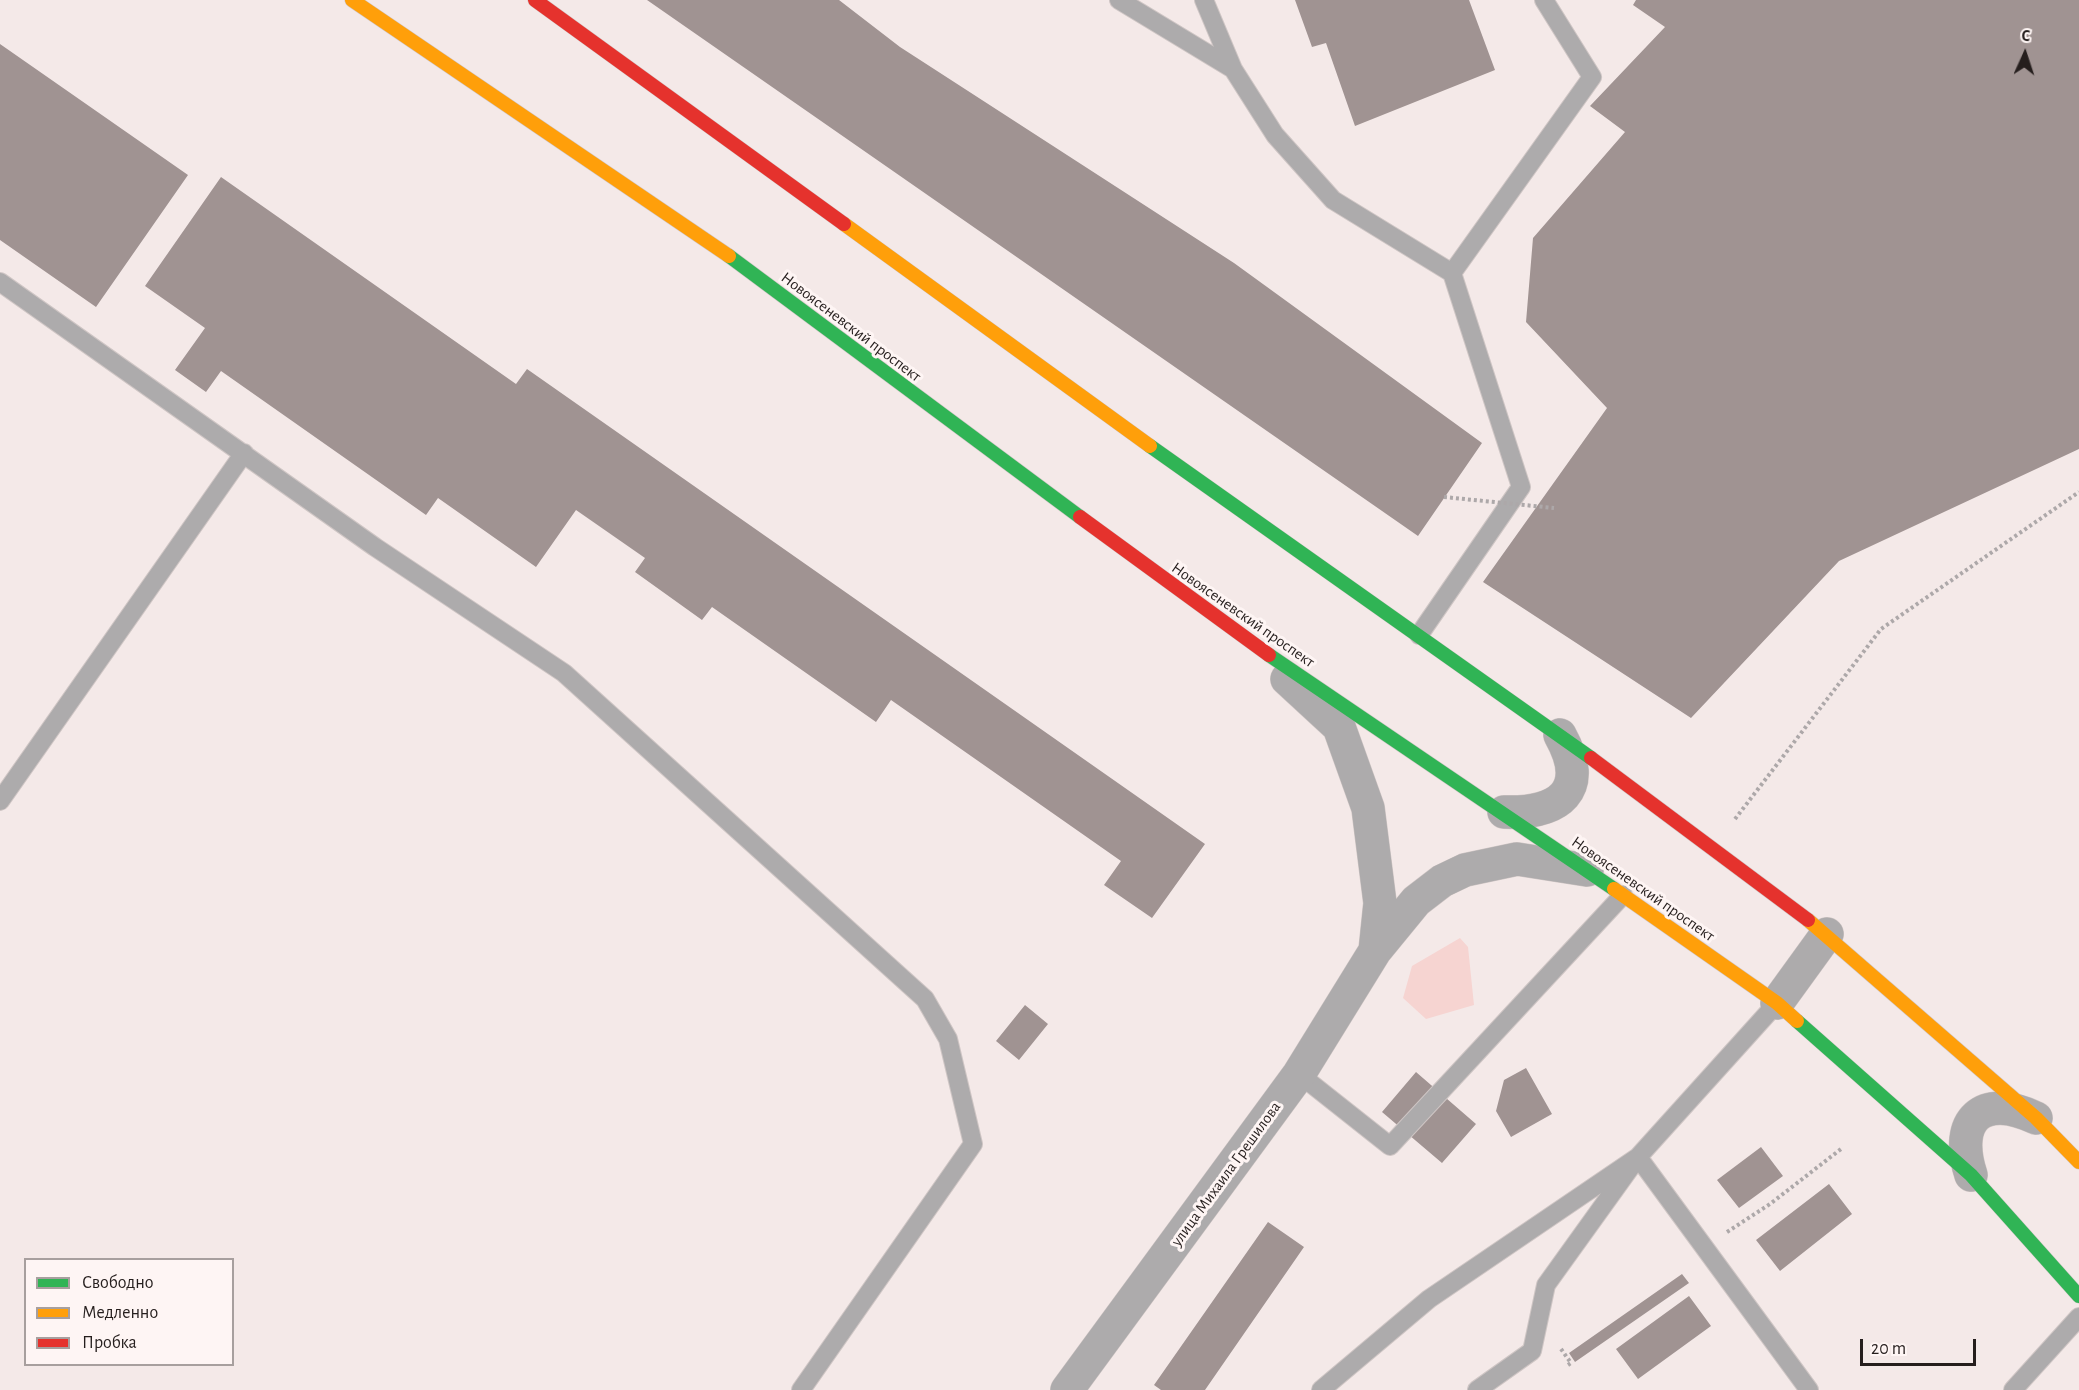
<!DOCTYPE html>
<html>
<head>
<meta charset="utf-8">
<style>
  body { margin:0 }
  #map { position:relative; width:2079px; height:1390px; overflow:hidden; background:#f4e9e8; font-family:"Alegreya Sans",sans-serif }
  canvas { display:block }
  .legend { position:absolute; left:24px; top:1258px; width:210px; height:108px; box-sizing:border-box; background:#fef5f4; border:2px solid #a79f9e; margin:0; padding:8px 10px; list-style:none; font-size:18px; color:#251e1d }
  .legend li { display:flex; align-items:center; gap:12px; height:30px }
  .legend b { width:30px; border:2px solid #a79f9e }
  .north { position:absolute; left:1995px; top:24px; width:60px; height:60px; -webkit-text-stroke:4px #fef5f4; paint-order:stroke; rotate:3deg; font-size:16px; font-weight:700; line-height:24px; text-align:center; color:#251e1d }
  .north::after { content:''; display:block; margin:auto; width:21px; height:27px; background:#251e1d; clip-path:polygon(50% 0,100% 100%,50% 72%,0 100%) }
  .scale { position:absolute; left:1860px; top:1339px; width:116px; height:27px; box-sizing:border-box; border:3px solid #251e1d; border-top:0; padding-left:8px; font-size:18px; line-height:21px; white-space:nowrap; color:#251e1d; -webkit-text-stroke:4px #fef5f4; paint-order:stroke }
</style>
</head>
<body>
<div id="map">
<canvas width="2079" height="1390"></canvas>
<ul class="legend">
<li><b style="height:8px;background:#30b455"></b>Свободно</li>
<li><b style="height:8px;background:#ff9f0a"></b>Медленно</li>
<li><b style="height:8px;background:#e5322d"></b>Пробка</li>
</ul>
<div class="north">С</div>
<div class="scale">20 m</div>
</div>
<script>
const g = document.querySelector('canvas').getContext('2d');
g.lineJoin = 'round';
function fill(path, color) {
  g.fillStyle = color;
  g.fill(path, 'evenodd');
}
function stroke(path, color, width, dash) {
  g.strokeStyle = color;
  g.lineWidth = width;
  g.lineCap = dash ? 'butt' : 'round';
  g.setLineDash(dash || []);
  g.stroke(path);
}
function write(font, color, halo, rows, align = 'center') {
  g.font = font + ' "Alegreya Sans",sans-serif';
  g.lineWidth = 6;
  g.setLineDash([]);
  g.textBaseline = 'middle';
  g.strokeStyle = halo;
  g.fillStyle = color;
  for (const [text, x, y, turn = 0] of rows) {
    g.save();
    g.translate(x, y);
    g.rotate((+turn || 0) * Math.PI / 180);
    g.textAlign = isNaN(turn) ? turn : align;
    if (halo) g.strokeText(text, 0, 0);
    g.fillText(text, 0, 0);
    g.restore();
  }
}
fill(new Path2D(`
  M1460 938 1468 947 1474 1005 1426 1019 1403 998 1412 966Z`), '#f6d4d1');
fill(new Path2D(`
  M647 0H839L900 47 1234 263 1482 443 1418 536Z
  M1295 0H1469L1495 70 1355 126 1326 43 1312 47Z
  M1636 0H2079V449L1839 561 1691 718 1483 582 1607 408 1526 322 1533 238 1625 132 1590 106 1665 27 1633 5Z
  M0 44 188 175 96 307 0 240Z
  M221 177 516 384 527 369 1205 844 1152 918 1104 885 1121 861 891 700 876 722 712 607 702 620 635 572 645 558 576 510 536 567 438 498 426 515 221 371 206 392 175 370 205 328 145 286Z
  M1025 1005 1048 1024 1019 1060 996 1041Z
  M1526 1068 1552 1114 1511 1137 1496 1111 1504 1080Z
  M1416 1072 1476 1124 1442 1163 1382 1112Z
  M1761 1147 1783 1176 1739 1208 1717 1180Z
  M1829 1184 1852 1214 1780 1271 1756 1240Z
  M1268 1222 1304 1247 1205 1390H1161L1154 1385Z
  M1682 1274 1689 1283 1575 1362 1569 1353Z
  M1689 1296 1711 1326 1638 1379 1616 1349Z`), '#a09392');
const lane = new Path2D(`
  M1119 0 1233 69 1204 0
  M1233 69 1275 135 1333 200 1452 273 1521 487 1419 635
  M1452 273 1592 77 1544 0
  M0 282 375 547 564 673 925 999 948 1039 973 1144 801 1390
  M0 801 244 453
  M1299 1074 1390 1146 1623 895
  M1321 1390 1429 1299 1638 1157 1809 1390
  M1477 1390 1532 1351 1546 1285 1638 1157 1777 1003
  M2013 1390 2079 1317`);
const street = new Path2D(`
  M1287 679 1339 727 1368 808 1380 903 1375 951
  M1504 812C1559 814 1591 791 1560 735
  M1777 1003 1827 934
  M1971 1175C1953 1120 1982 1092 2036 1118
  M1067 1390 1299 1074 1375 951 1416 901 1442 881 1465 870 1517 859 1587 870`);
const fast = new Path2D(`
  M729 256 1080 517
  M1150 446 1591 758
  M1269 655 1614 889
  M1797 1021 1971 1175 2079 1296`);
const slow = new Path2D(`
  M352 0 729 256
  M844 224 1150 446
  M1614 889 1777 1003 1797 1021
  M1808 920 2036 1118 2079 1162`);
const jam = new Path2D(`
  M535 0 844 224
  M1080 517 1269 655
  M1591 758 1808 920`);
stroke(lane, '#cec5c4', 20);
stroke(street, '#cec5c4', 34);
stroke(fast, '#cec5c4', 15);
stroke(slow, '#cec5c4', 15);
stroke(jam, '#cec5c4', 15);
stroke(new Path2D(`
  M1735 819 1881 629 2079 492
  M1727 1232 1770 1204 1841 1149
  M1561 1349 1571 1363 1568 1365`), '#ada8a9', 4, [3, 3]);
stroke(lane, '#adabac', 18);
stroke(street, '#adabac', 33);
stroke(fast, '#30b455', 14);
stroke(slow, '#ff9f0a', 14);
stroke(jam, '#e5322d', 14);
stroke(new Path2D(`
  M1444 497 1554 508`), '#ada8a9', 4, [3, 3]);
write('16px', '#251e1d', '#fef5f4', [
  ["Новоясеневский проспект",851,327,37],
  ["Новоясеневский проспект",1243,615,35],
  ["Новоясеневский проспект",1643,889,35],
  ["улица Михаила Грешилова",1226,1174,-54]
]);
</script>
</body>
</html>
